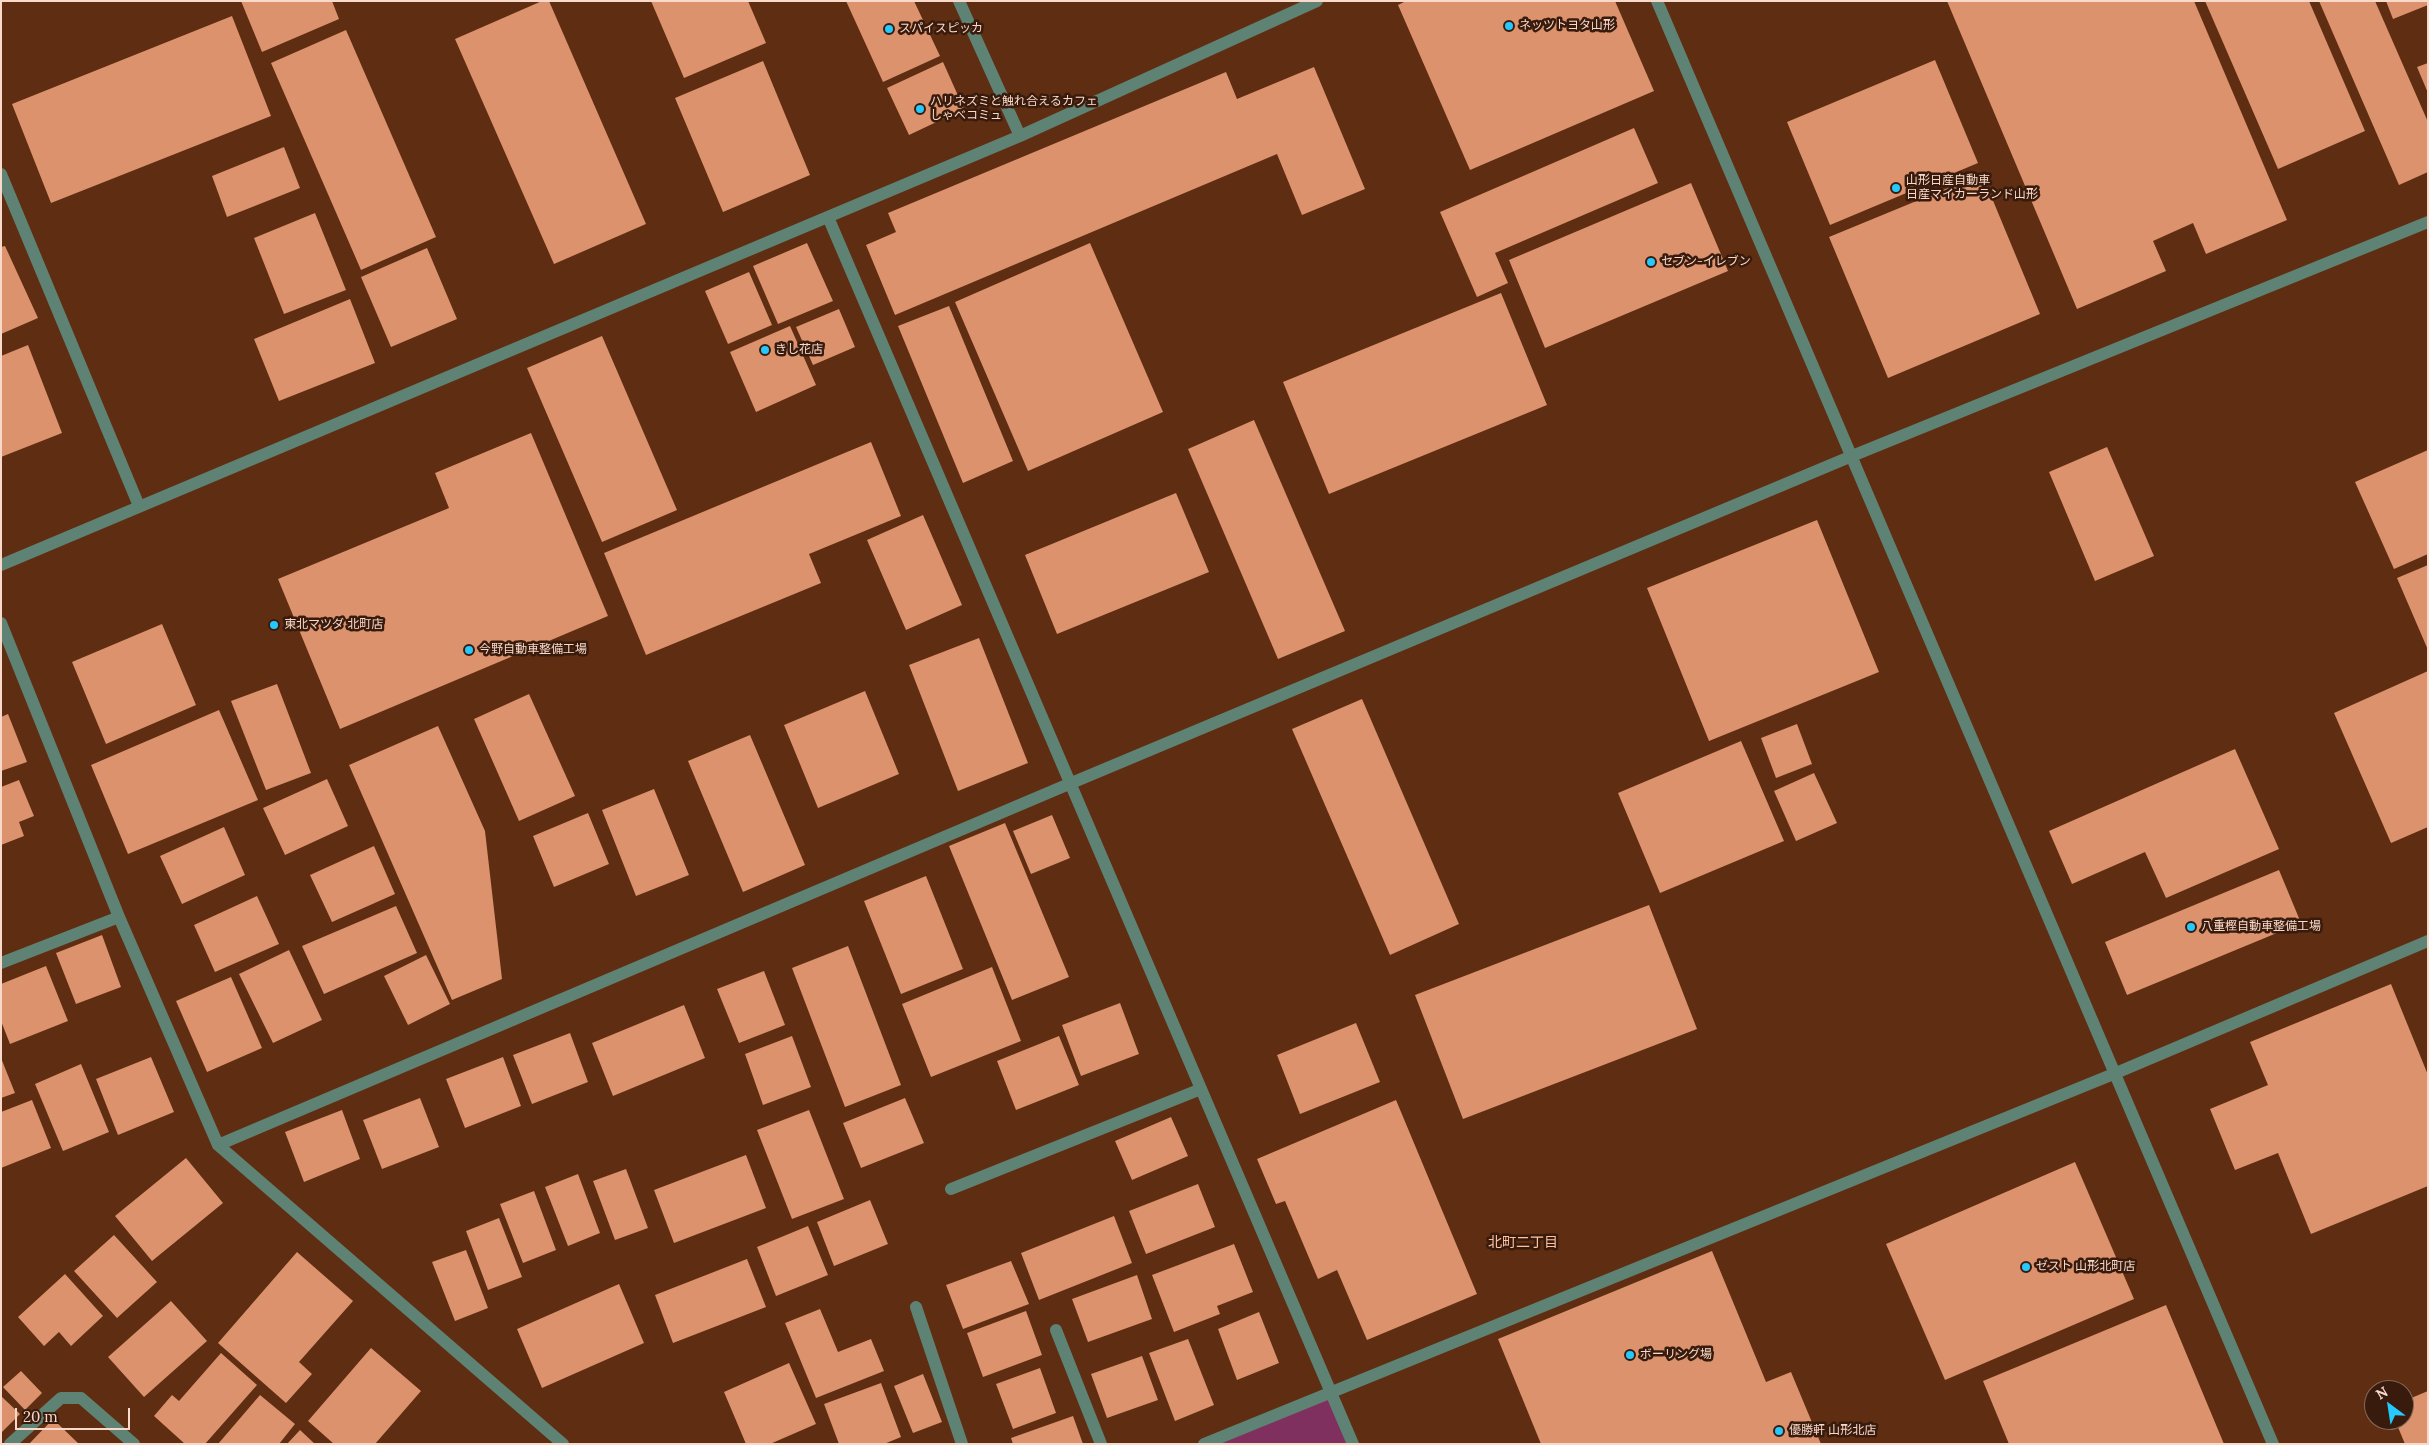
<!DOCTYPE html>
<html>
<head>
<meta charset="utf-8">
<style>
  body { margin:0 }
  #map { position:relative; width:2429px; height:1445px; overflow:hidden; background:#5f2d11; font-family:Lora,serif }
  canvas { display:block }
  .frame { position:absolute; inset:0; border:2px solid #f9d9ca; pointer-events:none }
  .north { position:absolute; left:2364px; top:1380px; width:50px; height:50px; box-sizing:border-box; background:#381b0c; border:1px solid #856758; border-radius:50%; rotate:329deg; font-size:14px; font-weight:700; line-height:20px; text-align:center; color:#f9d9ca }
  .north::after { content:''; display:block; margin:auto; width:18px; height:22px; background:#26c9fe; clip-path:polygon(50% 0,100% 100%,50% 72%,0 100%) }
  .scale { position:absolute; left:15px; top:1408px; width:115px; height:22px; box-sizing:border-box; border:2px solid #f9d9ca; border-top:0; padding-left:6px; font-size:15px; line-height:18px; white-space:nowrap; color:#f9d9ca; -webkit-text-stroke:4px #381b0c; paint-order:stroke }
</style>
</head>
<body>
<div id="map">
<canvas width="2429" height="1445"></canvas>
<div class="frame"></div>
<div class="north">N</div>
<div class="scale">20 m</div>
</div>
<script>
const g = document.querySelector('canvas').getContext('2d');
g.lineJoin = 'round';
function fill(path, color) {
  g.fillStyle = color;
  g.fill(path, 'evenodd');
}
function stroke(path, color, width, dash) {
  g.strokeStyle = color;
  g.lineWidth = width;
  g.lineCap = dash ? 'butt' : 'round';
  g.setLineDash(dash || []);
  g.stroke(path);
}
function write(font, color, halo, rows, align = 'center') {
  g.font = font + ' Lora,"Noto Sans JP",serif';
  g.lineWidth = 5;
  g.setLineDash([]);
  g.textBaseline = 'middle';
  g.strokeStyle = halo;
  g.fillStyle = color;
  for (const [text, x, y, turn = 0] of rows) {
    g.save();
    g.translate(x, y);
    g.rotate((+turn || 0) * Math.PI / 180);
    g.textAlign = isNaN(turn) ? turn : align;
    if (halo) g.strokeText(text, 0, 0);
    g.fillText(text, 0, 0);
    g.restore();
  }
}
fill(new Path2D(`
  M1332 1392 1353 1444H1204Z`), '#7f305f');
fill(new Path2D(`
  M241 1H332L339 19 262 52Z
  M542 1H549L646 224 554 264 455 39Z
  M651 1H748L766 43 684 78Z
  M846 1H914L940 56 883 82Z
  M1406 1H1615L1654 91 1470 170 1398 5Z
  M1947 1H2194L2287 220 2206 254 2193 223 2153 241 2166 271 2077 309Z
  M2205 1H2309L2365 131 2278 169Z
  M2319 1H2375L2428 122V172L2399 185Z
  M2386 1H2428V5L2393 19Z
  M232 16 271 116 51 203 12 104Z
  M346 30 436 237 361 270 271 63Z
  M1935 60 1978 163 1830 225 1787 122Z
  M763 61 810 175 723 212 675 98Z
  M943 62 964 109 909 135 887 88Z
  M2428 63V93L2417 67Z
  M1314 67 1365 189 1302 215 1277 154 895 315 866 245 896 232 888 213 1226 72 1237 99Z
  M1634 128 1658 183 1495 253 1508 283 1477 297 1440 212Z
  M284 147 300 188 227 217 212 176Z
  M1982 174 2040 314 1888 378 1829 237Z
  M1691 183 1728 271 1545 348 1509 260Z
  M315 213 346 290 284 314 254 238Z
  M807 243 833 301 778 324 753 266Z
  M1090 243 1163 412 1028 471 955 302Z
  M5 246 38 318 1 334V247Z
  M427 248 457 319 391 347 361 277Z
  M749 272 772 325 728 344 705 291Z
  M1501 293 1547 405 1329 494 1283 382Z
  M350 299 375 363 279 401 254 339Z
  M949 306 1013 461 963 483 898 326Z
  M839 309 855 347 813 365 796 327Z
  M790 326 816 385 756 412 730 352Z
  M602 336 677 510 602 542 527 368Z
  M28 345 62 433 1 457V356Z
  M1254 420 1345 631 1278 659 1188 449Z
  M531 433 608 616 340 729 278 579 449 508 435 473Z
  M871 442 901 516 809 554 821 583 646 655 604 553Z
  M2107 447 2154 556 2095 581 2049 472Z
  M2428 450V554L2394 569 2355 482Z
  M1176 493 1209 572 1057 634 1025 555Z
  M923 515 962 605 906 630 867 540Z
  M1817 520 1879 672 1709 741 1647 588Z
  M2428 565V650L2397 578Z
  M162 624 196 705 106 744 72 662Z
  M979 638 1028 763 958 791 909 665Z
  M2428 671V827L2391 843 2334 713Z
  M277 684 311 773 266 790 231 701Z
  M865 691 899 774 818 808 784 725Z
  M529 694 575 796 519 821 474 719Z
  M1362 699 1459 924 1390 955 1292 729Z
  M219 710 258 800 128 854 91 765Z
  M8 714 27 762 1 771V717Z
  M1797 724 1812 764 1776 778 1761 738Z
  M438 726 485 831 502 979 452 1000 349 765Z
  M750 735 805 865 743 892 688 761Z
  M1741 741 1784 841 1660 893 1618 793Z
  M2235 749 2279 849 2166 898 2145 852 2072 884 2049 831Z
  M1814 773 1837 823 1796 841 1774 791Z
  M327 779 348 826 285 855 263 808Z
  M19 780 34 816 19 822 24 836 1 845V787Z
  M654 789 689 875 636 896 602 810Z
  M588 813 609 864 554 887 533 836Z
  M1052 815 1070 858 1031 874 1013 831Z
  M1005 823 1069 977 1012 1000 949 846Z
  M224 827 245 875 182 904 160 856Z
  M374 846 395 894 332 922 310 875Z
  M2279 870 2301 923 2127 995 2105 942Z
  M926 876 963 969 901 994 864 901Z
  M257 896 279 944 215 972 194 925Z
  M1649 905 1697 1029 1463 1119 1415 995Z
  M396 906 417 953 324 994 302 946Z
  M102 935 121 987 76 1004 56 953Z
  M848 946 901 1085 845 1107 792 968Z
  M289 950 322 1020 273 1043 239 974Z
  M426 955 450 1004 408 1025 384 976Z
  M46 966 68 1021 10 1044 1 1021V984Z
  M992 967 1021 1041 931 1077 902 1004Z
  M764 971 785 1025 739 1043 717 989Z
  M231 977 262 1048 207 1072 176 1001Z
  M2391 984 2428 1075V1186L2311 1234 2278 1153 2235 1170 2210 1109 2268 1085 2250 1042Z
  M1120 1003 1139 1054 1081 1076 1062 1025Z
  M684 1005 705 1058 613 1096 592 1043Z
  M1356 1023 1380 1082 1300 1114 1277 1055Z
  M570 1033 588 1082 532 1104 513 1055Z
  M792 1036 811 1087 763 1105 745 1054Z
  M1059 1036 1079 1085 1016 1110 997 1061Z
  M151 1057 174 1112 118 1135 96 1079Z
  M503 1057 521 1106 465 1128 446 1079Z
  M1 1058 15 1093 1 1098Z
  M81 1064 109 1132 63 1151 35 1084Z
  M420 1098 439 1147 382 1169 363 1120Z
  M905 1098 924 1143 861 1168 843 1123Z
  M32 1100 51 1148 1 1168V1112Z
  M1396 1100 1477 1294 1367 1340 1337 1270 1318 1279 1285 1201 1276 1204 1257 1159Z
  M342 1110 360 1159 304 1182 285 1132Z
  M809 1110 844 1199 792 1219 757 1130Z
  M1171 1117 1188 1156 1132 1180 1115 1141Z
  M746 1155 766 1208 674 1243 654 1190Z
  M186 1158 223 1203 152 1261 115 1216Z
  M2075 1162 2134 1299 1945 1380 1886 1244Z
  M626 1169 648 1228 615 1240 593 1181Z
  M578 1174 600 1233 568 1246 545 1187Z
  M1198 1184 1215 1227 1146 1254 1129 1211Z
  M534 1191 556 1250 523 1263 500 1204Z
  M870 1200 888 1244 834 1266 817 1222Z
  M1114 1216 1132 1263 1039 1300 1021 1253Z
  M499 1218 522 1277 488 1290 466 1231Z
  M808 1226 828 1275 776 1296 757 1247Z
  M114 1235 157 1282 117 1318 74 1271Z
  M1234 1244 1253 1292 1217 1306 1220 1314 1174 1332 1152 1275Z
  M466 1250 488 1308 455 1321 432 1262Z
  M1712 1251 1766 1382 1791 1372 1821 1444H1541L1498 1339Z
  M297 1252 353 1301 299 1362 312 1374 286 1403 218 1343Z
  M747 1259 766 1307 673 1343 655 1295Z
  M1011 1261 1029 1304 963 1329 946 1285Z
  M65 1274 103 1316 71 1346 59 1332 44 1346 18 1317Z
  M1137 1275 1152 1319 1088 1342 1072 1299Z
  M619 1284 644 1343 542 1388 517 1329Z
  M171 1301 207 1341 144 1397 108 1357Z
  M2166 1305 2224 1444H2009L1983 1381Z
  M820 1309 838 1352 871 1339 884 1371 816 1398 785 1323Z
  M1026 1311 1042 1355 983 1377 967 1333Z
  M1259 1312 1279 1363 1237 1380 1218 1329Z
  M1188 1339 1214 1405 1175 1421 1149 1353Z
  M371 1348 421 1391 375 1444H334L308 1421Z
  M221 1353 257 1385 205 1444H185L154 1416 172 1395 179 1401Z
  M1142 1356 1158 1400 1107 1418 1091 1374Z
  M789 1363 816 1424 770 1444H746L724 1392Z
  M1040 1368 1056 1413 1013 1429 996 1384Z
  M21 1371 42 1393 25 1410 3 1387Z
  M923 1374 942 1422 913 1433 894 1386Z
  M881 1383 901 1437 884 1444H839L824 1404Z
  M2428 1391V1444H2405L2395 1420H2404V1401Z
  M260 1395 295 1424 279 1444H218Z
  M1 1396 20 1414 1 1433Z
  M1073 1416 1083 1444H1013L1011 1438Z
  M53 1419 79 1444H29Z
  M300 1430 315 1444H287Z`), '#db926d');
stroke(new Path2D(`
  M959 1 1020 136
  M1657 1 2273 1444
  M1 174 139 506
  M828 217 1353 1444
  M1 565 1020 136 1317 1
  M1 623 119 917 218 1145 563 1444
  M1 963 119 917
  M218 1145 1069 784 1852 456 2428 222
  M951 1189 1201 1089
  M916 1307 962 1444
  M1056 1330 1101 1444
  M10 1444 61 1398H81L134 1444
  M1204 1444 2116 1073 2428 941`), '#5e8273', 12);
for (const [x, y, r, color] of [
  [1509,26,5,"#26c9fe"],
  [889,29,5,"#26c9fe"],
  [920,109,5,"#26c9fe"],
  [1896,188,5,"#26c9fe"],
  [1651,262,5,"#26c9fe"],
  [765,350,5,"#26c9fe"],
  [274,625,5,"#26c9fe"],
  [469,650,5,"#26c9fe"],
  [2191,927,5,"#26c9fe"],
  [2026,1267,5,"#26c9fe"],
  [1630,1355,5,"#26c9fe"],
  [1779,1431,5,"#26c9fe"]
]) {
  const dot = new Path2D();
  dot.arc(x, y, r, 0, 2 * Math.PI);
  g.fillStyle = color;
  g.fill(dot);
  stroke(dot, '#381b0c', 2);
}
write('12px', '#f9d9ca', '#381b0c', [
  ["ネッツトヨタ山形",1519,26],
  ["スパイスピッカ",899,29],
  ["ハリネズミと触れ合えるカフェ",930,102],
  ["しゃべコミュ",930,116],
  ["山形日産自動車",1906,181],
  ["日産マイカーランド山形",1906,195],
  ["セブン-イレブン",1661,262],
  ["きし花店",775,350],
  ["東北マツダ 北町店",284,625],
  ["今野自動車整備工場",479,650],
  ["八重樫自動車整備工場",2201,927],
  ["ゼスト 山形北町店",2036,1267],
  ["ボーリング場",1640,1355],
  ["優勝軒 山形北店",1789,1431]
], 'left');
write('14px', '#fec1a2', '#381b0c', [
  ["北町二丁目",1523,1243]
]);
</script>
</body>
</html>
